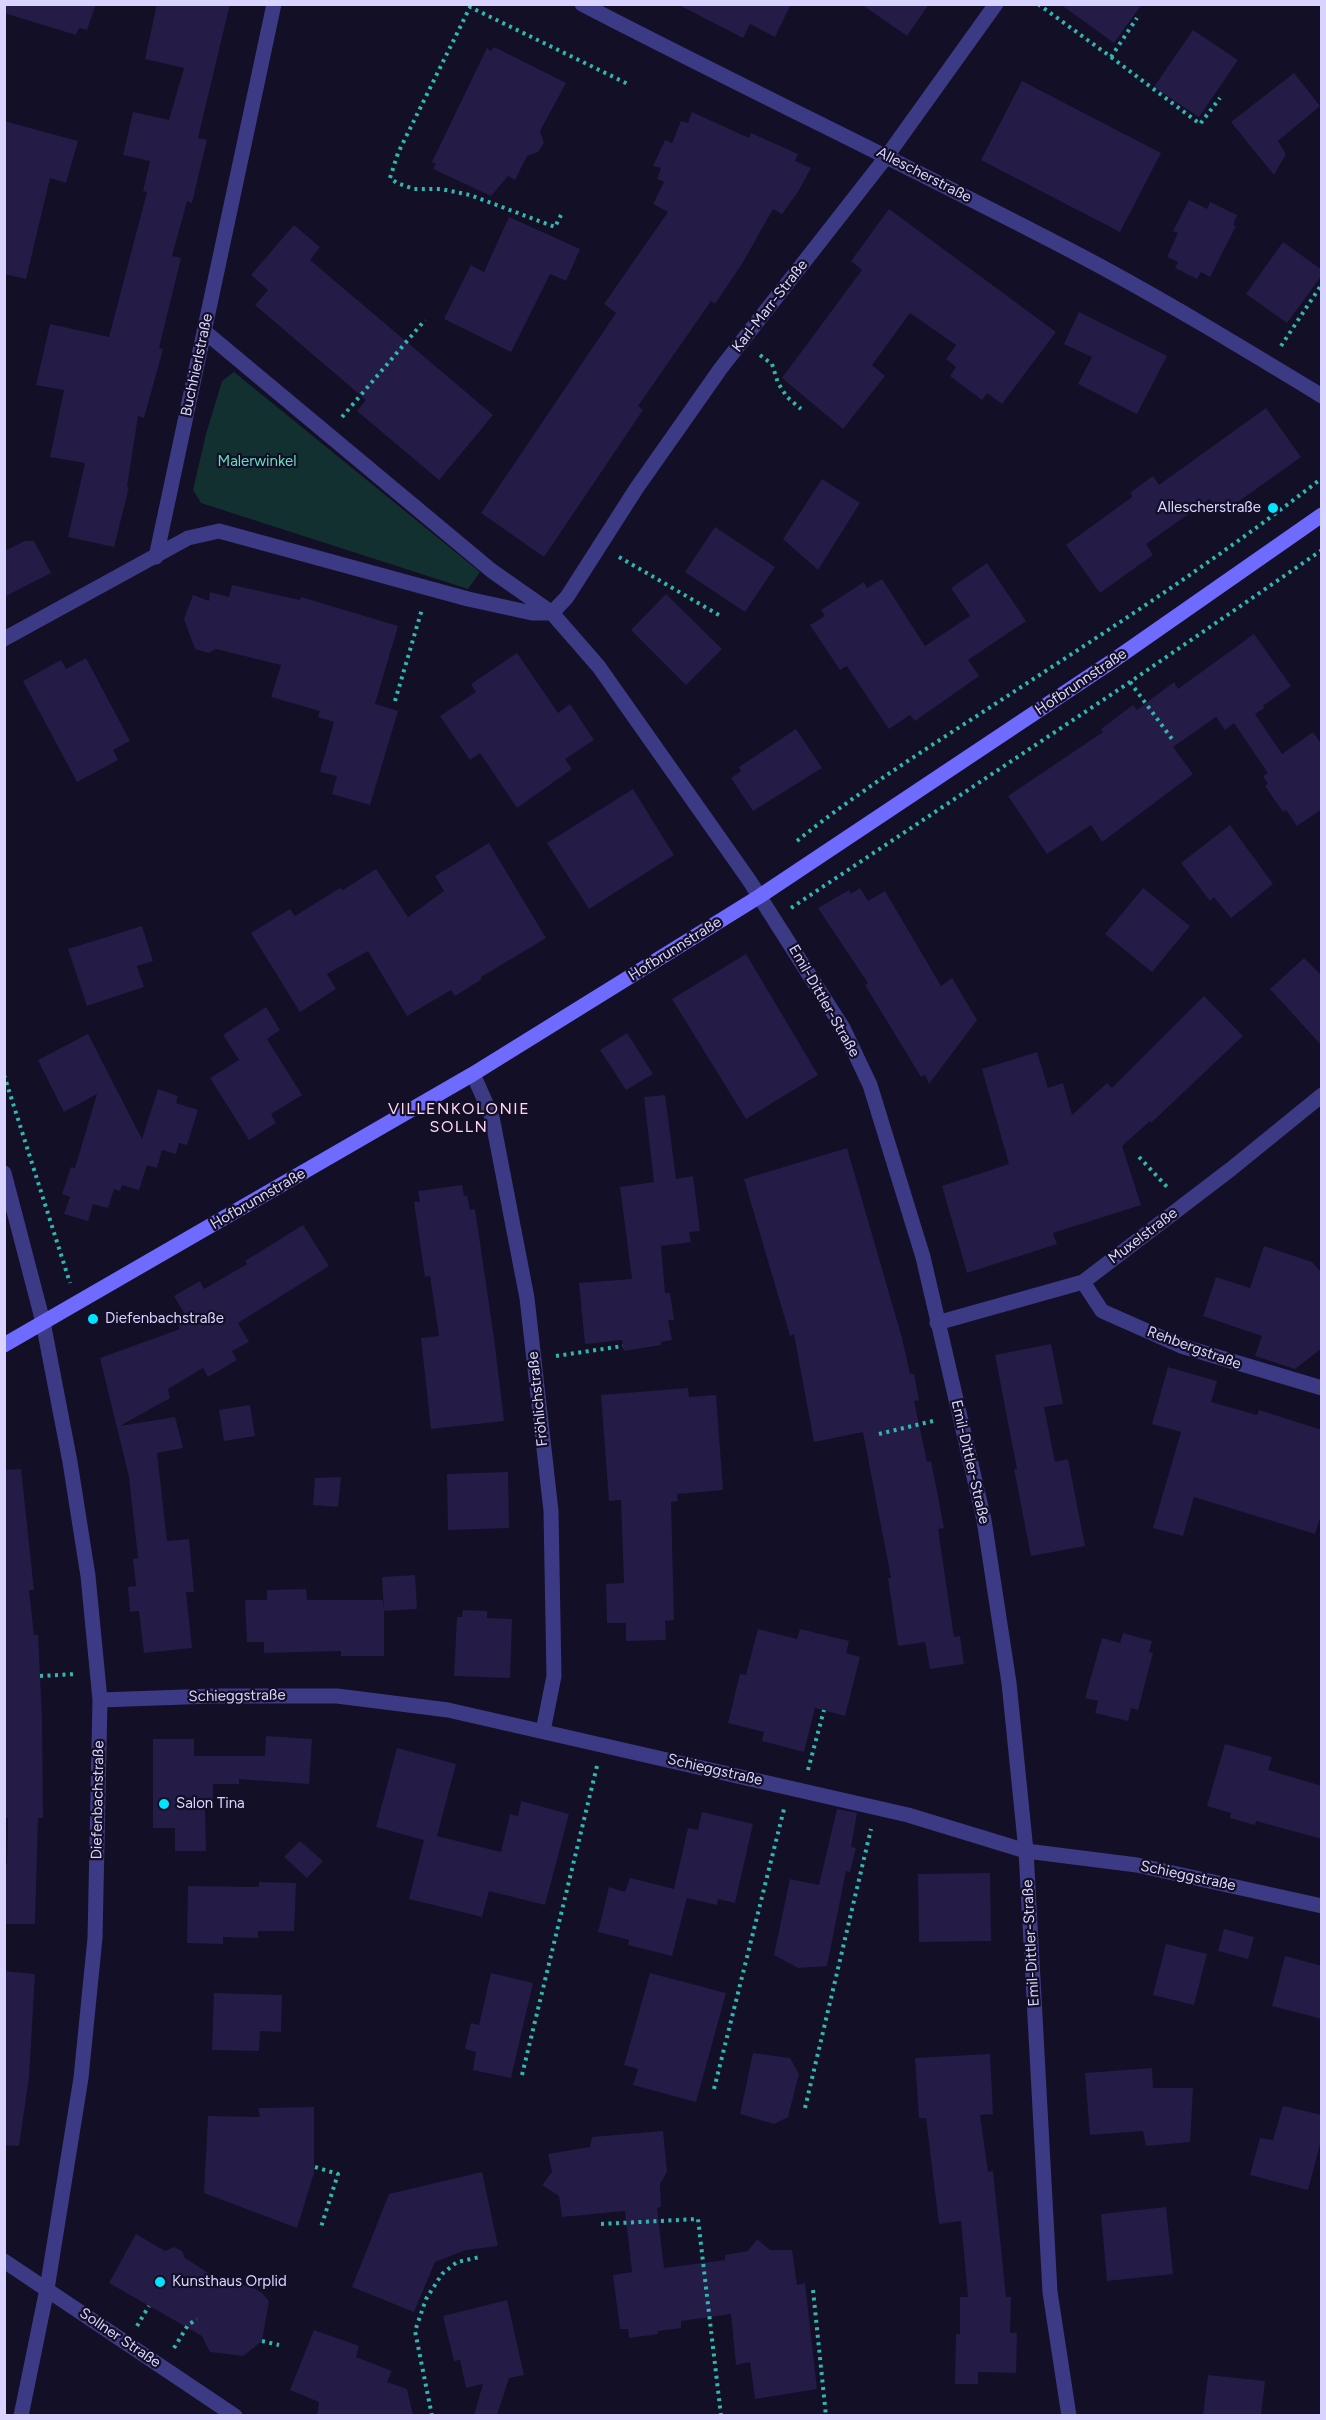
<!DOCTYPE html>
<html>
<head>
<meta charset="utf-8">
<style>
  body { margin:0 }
  #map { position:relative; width:1326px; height:2420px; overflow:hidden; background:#130f26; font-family:Figtree,sans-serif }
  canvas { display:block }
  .frame { position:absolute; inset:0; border:6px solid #d9d4ff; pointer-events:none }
</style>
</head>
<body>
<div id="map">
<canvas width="1326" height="2420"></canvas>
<div class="frame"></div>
</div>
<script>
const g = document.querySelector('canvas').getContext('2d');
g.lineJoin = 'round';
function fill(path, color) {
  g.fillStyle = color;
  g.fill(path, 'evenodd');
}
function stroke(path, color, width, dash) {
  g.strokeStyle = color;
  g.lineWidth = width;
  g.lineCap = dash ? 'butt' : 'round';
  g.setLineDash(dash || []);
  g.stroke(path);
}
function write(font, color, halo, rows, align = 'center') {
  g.font = font + ' Figtree,sans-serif';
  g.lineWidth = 4.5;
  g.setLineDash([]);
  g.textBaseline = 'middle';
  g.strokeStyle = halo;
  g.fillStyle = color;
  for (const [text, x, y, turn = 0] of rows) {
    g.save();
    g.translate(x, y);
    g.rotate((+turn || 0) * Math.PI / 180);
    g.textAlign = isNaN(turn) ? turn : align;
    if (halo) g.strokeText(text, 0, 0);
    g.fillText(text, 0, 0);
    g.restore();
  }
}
fill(new Path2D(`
  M234 372 480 572 468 589 201 503 193 490 206 434 222 381Z`), '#12302f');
fill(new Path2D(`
  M4 4H96L87 30 79 28 76 35 4 13Z
  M157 4H230L198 138 207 140 192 203 187 201 172 256 181 258 159 348 163 349 144 418 138 416 127 487H129L114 547 68 537 85 463 50 457 64 390 36 385 50 324 109 337 147 192 143 191 150 161 123 155 133 112 169 120 184 68 145 59Z
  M677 4H791L775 37 750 24 743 38Z
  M861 4H929L907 36Z
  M1060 4H1142L1114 43Z
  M1193 30 1238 60 1199 117 1154 87Z
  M494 47 566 83 540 131 544 143 538 152 527 156 515 180 508 176 491 196 433 169 436 164 432 162 487 48 491 51Z
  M1294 73 1320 106 1278 141 1286 154 1274 175 1231 122Z
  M1022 81 1161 153 1120 232 981 160Z
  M692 112 749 138 751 133 798 154 795 161 811 168 798 192 782 214 773 209 742 264 715 304 711 301 638 406 643 410 544 557 481 513 616 313 604 304 668 212 653 204 664 182 657 179 661 168 653 166 665 140 672 143 681 121 688 123Z
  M4 121 78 141 66 183 50 178 26 279 4 274Z
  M1189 200 1207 209 1210 202 1237 215 1233 225 1236 226 1210 277 1201 272 1197 279 1175 268 1178 262 1167 257 1178 233 1173 231Z
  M889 209 1056 332 1002 404 987 393 982 400 950 376 956 367 946 359 956 345 910 313 872 365 885 376 843 429 782 378 862 270 851 261Z
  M509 217 580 249 566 281 550 274 511 352 444 319 471 265 484 272Z
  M294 225 320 247 310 260 493 415 439 480 357 411 366 400 255 305 268 290 251 275Z
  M1283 242 1322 270V275L1287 323 1246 294Z
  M1079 312 1167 356 1137 414 1078 384 1092 357 1064 344Z
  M1266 408 1301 457 1221 514 1210 499 1146 544 1153 555 1100 593 1066 545 1132 497 1131 492 1153 476 1159 485Z
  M822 479 860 503 818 570 783 539Z
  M715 527 775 567 745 612 685 572Z
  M25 541H34L51 573 4 597V551Z
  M987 563 1026 621 968 660 979 676 915 721 910 715 889 729 847 666 840 670 810 625 825 616 821 610 864 582 867 588 882 579 925 646 970 616 951 588Z
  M232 585 300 600 301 597 398 626 375 704 398 711 370 805 332 794 337 776 320 772 334 722 318 717 320 711 271 697 281 665 216 649 209 653 195 649 184 619 193 595 209 601 210 592 229 597Z
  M666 594 722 649 686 685 631 630Z
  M1254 634 1291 686 1263 706 1264 708 1255 714 1282 754 1313 732 1322 745V809L1297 826 1286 810 1283 812 1265 786 1268 784 1263 776 1268 773 1234 723 1225 730 1216 717 1173 747 1193 774 1102 842 1091 825 1047 854 1008 796 1103 732 1101 729 1133 705 1137 710 1174 682 1178 689Z
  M517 653 558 713 570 704 594 740 565 759 572 769 517 808 480 753 470 760 440 716 476 692 471 684Z
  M86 658 130 741 113 750 118 760 77 782 23 681 61 660 66 669Z
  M796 729 822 768 753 811 731 778 741 771 739 767Z
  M633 789 674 855 589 909 547 843Z
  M1230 825 1273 884 1231 918 1214 897 1210 901 1181 863Z
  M489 843 546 938 481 977 482 979 455 996 451 990 407 1016 368 951 327 974 336 989 300 1012 251 933 290 909 295 916 340 888 343 890 376 869 408 917 444 891 435 876Z
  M860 888 868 901 885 891 941 986 952 978 977 1020 929 1084 925 1075 921 1077 865 985 868 983 818 908 849 890 851 894Z
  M1143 888 1190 926 1152 972 1105 934Z
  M142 926 153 961 137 966 144 987 87 1006 68 949Z
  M746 954 818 1075 746 1119 672 999Z
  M1304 958 1322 976V1046L1270 989Z
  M1204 996 1243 1036 1151 1123 1150 1121 1122 1146 1141 1205 1053 1233 1057 1244 967 1273 942 1186 1009 1164 982 1069 1037 1052 1048 1088 1063 1083 1072 1115 1107 1083 1112 1088Z
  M266 1007 280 1030 267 1039 302 1095 271 1114 276 1123 249 1140 210 1078 239 1060 223 1035Z
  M627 1033 653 1074 626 1090 600 1050Z
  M88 1034 142 1139 158 1089 178 1096 176 1103 198 1110 187 1145 179 1143 176 1154 162 1150 157 1168 147 1165 139 1190 122 1185 120 1191 114 1189 108 1208 93 1204 88 1221 64 1214 70 1197 62 1194 71 1167 75 1168 97 1094 64 1112 38 1060Z
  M665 1095 676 1179 693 1176 700 1231 689 1232 691 1242 661 1246 665 1293H670L674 1320H668L672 1340 661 1342V1345L624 1351 622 1340 585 1344 579 1283 632 1279 620 1187 654 1182 644 1097Z
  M847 1148 902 1338 910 1374H914L919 1400 914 1401 927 1462 931 1461 944 1528 938 1529 954 1637 960 1636 964 1664 930 1669 925 1642 898 1646 888 1578H891L863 1432 814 1442 794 1334 790 1336 744 1179Z
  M462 1185 464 1196 467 1195 470 1210 475 1209 494 1338 504 1421 431 1429 421 1338 439 1336 430 1276 425 1277 414 1202H420L418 1191Z
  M303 1225 329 1266 238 1323 249 1342 232 1351 237 1360 208 1377 203 1368 168 1389 170 1398 120 1426 175 1417 183 1448 157 1453 167 1541 189 1539 194 1592H186L192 1648 144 1653 139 1611 130 1612 128 1587 136 1586 133 1559 138 1558 129 1477 100 1358 180 1329 177 1323 187 1318 174 1296 200 1281 204 1289 247 1264 245 1261Z
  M1264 1246 1312 1262 1322 1273V1348L1295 1369 1255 1356 1262 1336 1203 1316 1216 1277 1250 1288Z
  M1051 1344 1063 1404 1044 1407 1055 1462 1068 1459 1085 1546 1031 1556 1014 1469H1017L995 1355Z
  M1168 1367 1217 1381 1211 1402 1257 1415 1259 1410 1322 1430V1512L1315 1534 1194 1497 1183 1536 1153 1528 1181 1432 1152 1424Z
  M688 1388 689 1397 716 1395 723 1490 677 1494 678 1501 671 1502 674 1620 665 1621 666 1640 626 1641V1623H607L606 1584 624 1583 621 1500 609 1501 601 1395Z
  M250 1405 255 1436 224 1441 219 1410Z
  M21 1469 34 1590H29L34 1635H38L42 1716 43 1818H38L35 1924H4V1864H7L8 1818H4V1470Z
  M508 1472 509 1528 448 1530 447 1474Z
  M341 1477 338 1507 313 1505 315 1478Z
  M415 1575 417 1609 384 1611 382 1577Z
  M306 1589 307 1600H384V1656H341V1651L264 1653V1642H247L245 1600H267V1590Z
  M463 1610 487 1611V1618L512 1619 510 1678 454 1676 457 1617H462Z
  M758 1629 797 1639 800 1629 849 1641 846 1653 860 1657 845 1716 815 1708 804 1752 762 1741 764 1732 728 1723 740 1674 746 1675Z
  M1123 1633 1152 1641 1149 1652 1153 1653 1138 1710 1131 1708 1128 1721 1095 1713 1098 1701 1085 1698 1102 1638 1120 1643Z
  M266 1736 312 1739 309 1784 239 1779V1784H213V1808H205L206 1851H175V1828H153V1739H194V1756H265Z
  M1225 1744 1272 1757 1268 1770 1322 1786V1839L1256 1821 1255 1825 1230 1818 1231 1813 1207 1806Z
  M397 1748 456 1764 437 1836 501 1852 510 1814 518 1816 521 1801 569 1814 545 1905 489 1891 482 1917 409 1899 424 1840 376 1827Z
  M837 1809 857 1813 851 1847 856 1848 850 1872 846 1871 827 1966 798 1968 774 1955 790 1879 819 1885Z
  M702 1812 753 1824 735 1903 718 1899 717 1905 687 1898 672 1956 628 1945 629 1940 598 1932 609 1887 625 1892 630 1878 674 1889 688 1828 698 1830Z
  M300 1841 323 1861 307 1878 284 1857Z
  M990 1873 991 1941 919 1942 918 1874Z
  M259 1882 296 1883 294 1931H258V1938L223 1937V1944L187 1943 188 1886 259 1887Z
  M1224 1929 1254 1937 1248 1959 1218 1951Z
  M1166 1944 1207 1954 1194 2005 1153 1995Z
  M1285 1956 1322 1966V2019L1272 2006Z
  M4 1971 35 1974 29 2077 19 2146 4 2145Z
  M491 1973 533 1983 511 2078 473 2070 476 2052 465 2049 471 2023 479 2025Z
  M650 1973 726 1993 696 2102 633 2085 638 2069 624 2065Z
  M214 1993 282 1995 281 2032 260 2031 259 2051 212 2050Z
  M753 2053 790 2058 799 2074 788 2117 774 2124 740 2114Z
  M990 2054 993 2114 980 2115 988 2172 993 2171 1006 2297H1011L1010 2333H1017L1016 2373 978 2372V2384H955L956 2334H960V2297H968L961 2221 939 2224 926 2118H919L915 2058Z
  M1152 2068 1153 2088H1193L1190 2142 1146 2146 1143 2131 1090 2135 1085 2073Z
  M1283 2106 1322 2115V2137L1308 2190 1250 2175 1260 2138 1273 2140Z
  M314 2107V2173L297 2228 204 2193 208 2116 260 2117 258 2108Z
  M663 2131 667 2172 660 2184 661 2207 657 2208 664 2268 725 2260V2255L748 2251 757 2239 770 2250H792L797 2285 805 2283 817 2389 755 2399 750 2362 736 2365 731 2314 681 2321V2328L658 2331V2334L629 2338 628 2329H620L613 2275 632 2272 625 2211 562 2217 559 2196 542 2185 552 2172 548 2154 590 2147 592 2137Z
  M482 2172 498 2246 466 2250 435 2262 414 2312 352 2287 389 2194Z
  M1166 2207 1173 2274 1107 2281 1101 2214Z
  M136 2234 165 2251 174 2247 182 2251 185 2258 216 2278 252 2287 262 2293 269 2301 262 2341 243 2356 210 2352 202 2336 109 2283Z
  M507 2300 524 2375 509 2378 497 2415H474L483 2384 466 2388 460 2360 454 2361 443 2316Z
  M314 2330 359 2346 356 2357 392 2371 387 2382 407 2389 413 2415H317L319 2402 290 2390Z
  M1208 2375 1265 2381 1261 2415H1203Z`), '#241b47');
stroke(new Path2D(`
  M1038 4 1111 57 1137 18
  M1111 57 1200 124 1220 98
  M561 215 555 227 470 195 441 189H414L397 183 390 178 398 153 470 7 630 85
  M1281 346 1322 284
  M760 355 772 364 778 383 787 397 801 409
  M342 417 425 320
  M619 557 719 615
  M1130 682 1172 739
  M395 701 422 609
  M797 841C866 785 944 738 1018 689 1121 622 1225 554 1322 478
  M791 908 1130 682 1322 550
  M4 1075 70 1283
  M1139 1157 1169 1189
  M556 1356 623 1346
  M879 1434 937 1420
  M40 1676 76 1674
  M808 1770 824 1710
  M522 2075 597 1766
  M714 2089 784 1809
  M805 2108 871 1829
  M315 2167 338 2174 321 2227
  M601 2224 698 2219 721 2416
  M813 2290 826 2416
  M137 2326 149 2306
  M262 2341 279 2345
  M174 2348 188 2325 197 2319
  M432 2416 415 2331 426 2299 442 2274 457 2262 480 2257`), '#2fb8b0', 4, [3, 4.5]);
stroke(new Path2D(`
  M582 4C748 90 917 170 1083 257 1164 300 1243 348 1322 396
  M204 331 492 571 552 613 599 667 749 880 843 1028 870 1085 923 1257 984 1520 1009 1683 1026 1851 1050 2292 1069 2416
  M156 557 274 4
  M552 613 567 597 636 489 721 368 887 156 996 4
  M4 639 188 538 219 531 468 599 532 613H552
  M473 1074 492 1117 527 1298 551 1511 554 1676 543 1731
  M4 1173 43 1322 70 1462 88 1576 100 1700 95 1938 81 2078 47 2289 21 2416
  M1083 1282 1102 1311 1181 1346 1322 1388
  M937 1323 1083 1282 1231 1169 1322 1095
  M100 1700 213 1696H337L448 1710 908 1815 1026 1851 1137 1865 1322 1906
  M4 2261 235 2416`), '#3d3a85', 15);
stroke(new Path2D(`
  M4 1345 473 1074 760 896 1114 660 1322 515`), '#6f6bff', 15);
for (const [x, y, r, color] of [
  [1273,508,6,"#00e5ff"],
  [93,1319,6,"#00e5ff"],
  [164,1804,6,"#00e5ff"],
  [160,2282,6,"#00e5ff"]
]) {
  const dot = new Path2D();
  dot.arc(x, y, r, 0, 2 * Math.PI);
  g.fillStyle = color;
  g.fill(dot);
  stroke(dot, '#130f26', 2);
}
write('15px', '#d9d4ff', '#130f26', [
  ["Allescherstraße",924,175,27],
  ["Karl-Marr-Straße",770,306,-52],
  ["Buchhierlstraße",197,365,-78],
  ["Hofbrunnstraße",1081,682,-34],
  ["Hofbrunnstraße",675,949,-32],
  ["Emil-Dittler-Straße",824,1001,60],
  ["Hofbrunnstraße",258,1199,-30],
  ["Muxelstraße",1143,1236,-37],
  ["Rehbergstraße",1194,1348,20],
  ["Fröhlichstraße",538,1399,-96],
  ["Emil-Dittler-Straße",970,1462,77],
  ["Schieggstraße",237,1696,-1],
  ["Schieggstraße",715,1770,13],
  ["Diefenbachstraße",98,1800,-89],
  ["Schieggstraße",1188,1876,12],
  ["Emil-Dittler-Straße",1031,1943,-93],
  ["Sollner Straße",120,2338,34]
]);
write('15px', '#5fe0c0', '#130f26', [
  ["Malerwinkel",257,462]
]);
write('15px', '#d9d4ff', '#130f26', [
  ["Allescherstraße",1261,508,"right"],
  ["Diefenbachstraße",105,1319],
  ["Salon Tina",176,1804],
  ["Kunsthaus Orplid",172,2282]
], 'left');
g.letterSpacing = '1.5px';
write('16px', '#ffd6f0', '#130f26', [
  ["VILLENKOLONIE",459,1109],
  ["SOLLN",459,1127]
]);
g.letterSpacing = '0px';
</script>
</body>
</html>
